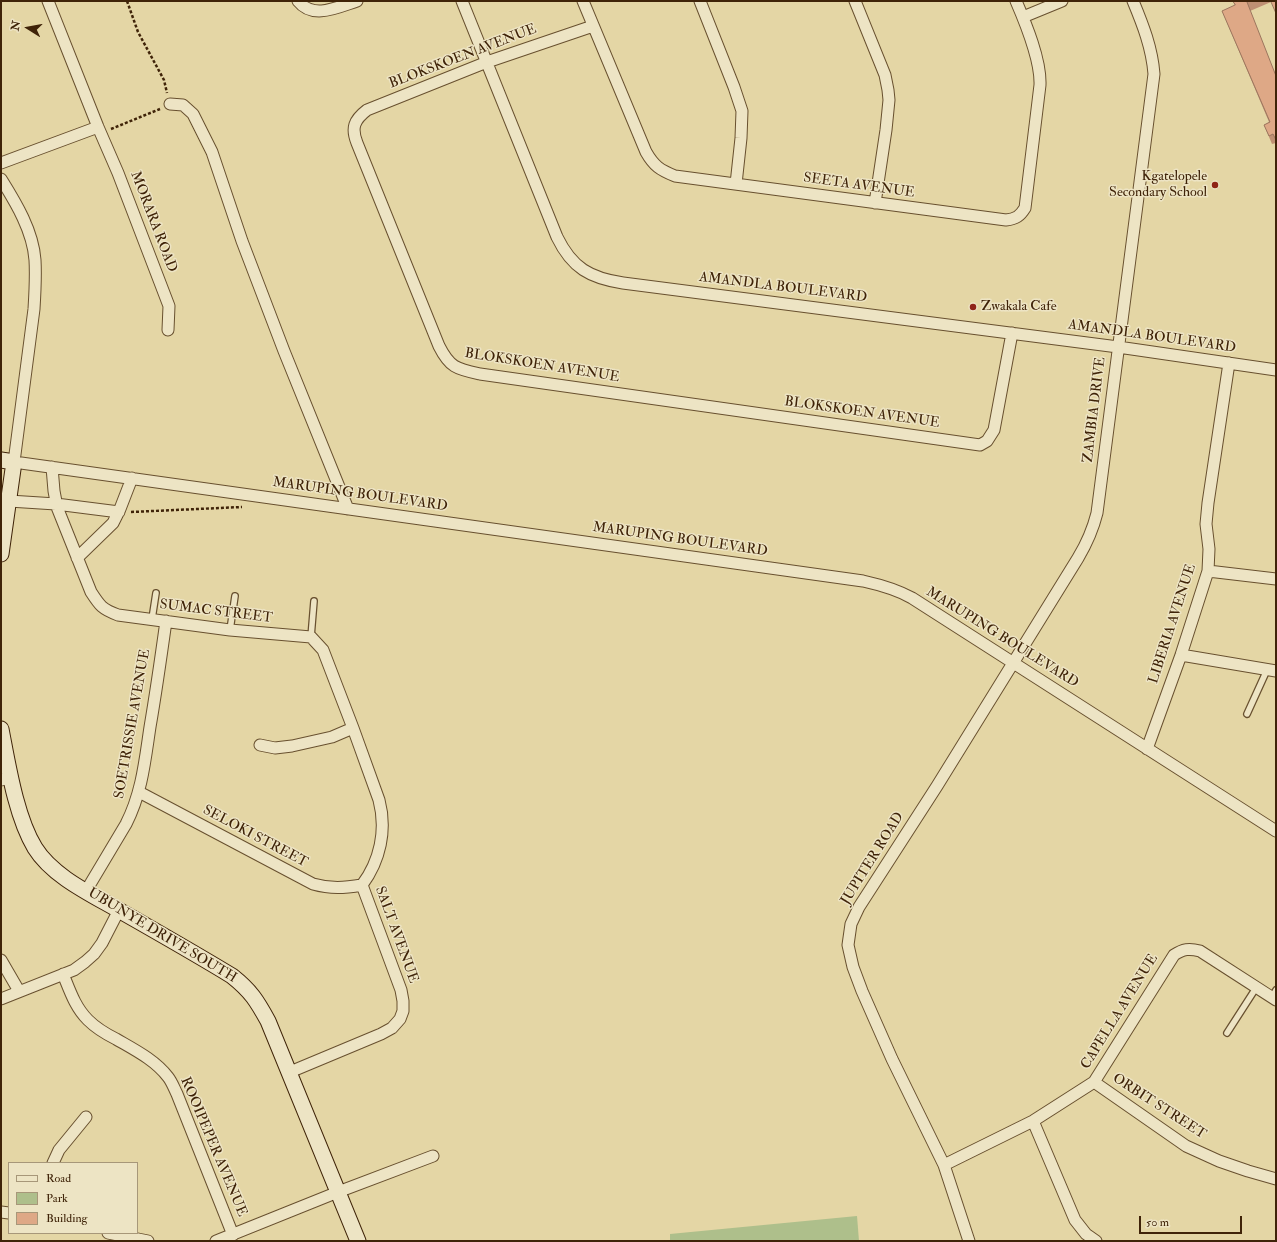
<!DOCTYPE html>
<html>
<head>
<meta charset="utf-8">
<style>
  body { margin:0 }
  #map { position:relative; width:1277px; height:1242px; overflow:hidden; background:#e4d6a5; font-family:"IM FELL Double Pica",serif }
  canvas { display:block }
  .frame { position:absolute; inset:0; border:2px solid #3f2308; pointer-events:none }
  .legend { position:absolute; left:8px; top:1162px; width:130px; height:72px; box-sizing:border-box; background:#ede4c4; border:1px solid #a79779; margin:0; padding:5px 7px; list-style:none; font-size:12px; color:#3f2308 }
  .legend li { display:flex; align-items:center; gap:8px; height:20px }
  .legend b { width:20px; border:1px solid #a79779 }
  .north { position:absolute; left:8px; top:8px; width:40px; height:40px; -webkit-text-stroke:3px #ede4c4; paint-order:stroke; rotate:281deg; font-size:11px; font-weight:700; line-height:16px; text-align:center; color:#3f2308 }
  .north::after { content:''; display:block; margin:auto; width:14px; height:18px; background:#3f2308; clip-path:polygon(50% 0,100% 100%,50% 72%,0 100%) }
  .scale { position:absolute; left:1139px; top:1216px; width:103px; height:18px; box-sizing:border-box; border:2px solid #3f2308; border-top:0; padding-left:5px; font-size:12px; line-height:14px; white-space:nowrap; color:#3f2308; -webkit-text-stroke:3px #ede4c4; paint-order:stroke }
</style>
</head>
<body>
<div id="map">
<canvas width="1277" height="1242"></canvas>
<div class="frame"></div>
<ul class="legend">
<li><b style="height:5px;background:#ede4c4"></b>Road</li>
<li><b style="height:11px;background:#aebf8b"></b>Park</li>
<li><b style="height:11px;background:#dea886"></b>Building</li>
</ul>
<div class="north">N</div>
<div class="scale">50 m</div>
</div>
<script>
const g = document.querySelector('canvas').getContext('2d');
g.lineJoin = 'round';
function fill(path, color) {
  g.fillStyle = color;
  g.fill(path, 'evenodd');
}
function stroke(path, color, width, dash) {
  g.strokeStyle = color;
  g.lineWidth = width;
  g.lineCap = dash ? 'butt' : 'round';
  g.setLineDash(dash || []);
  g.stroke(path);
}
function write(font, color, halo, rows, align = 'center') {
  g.font = font + ' "IM FELL Double Pica",serif';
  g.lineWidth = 3;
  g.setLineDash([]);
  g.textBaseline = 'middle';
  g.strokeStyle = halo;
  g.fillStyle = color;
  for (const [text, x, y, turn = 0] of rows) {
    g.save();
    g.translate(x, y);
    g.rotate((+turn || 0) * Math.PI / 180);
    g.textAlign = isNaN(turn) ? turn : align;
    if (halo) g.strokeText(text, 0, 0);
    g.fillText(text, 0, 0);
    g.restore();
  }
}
fill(new Path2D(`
  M857 1216 859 1241H670V1234Z`), '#aebf8b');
const lane = new Path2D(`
  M152 619 156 593
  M230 630 235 596
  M311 637 314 601
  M1247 714 1267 670
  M1272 997 1276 990
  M1227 1033 1256 988`);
const street = new Path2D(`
  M48 1 98 127 118 173 169 306 168 330
  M298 1C313 20 338 7 357 1
  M462 1 557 237C572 268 590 278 623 283L1118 347 1276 370
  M583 1 646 152C654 166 660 170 675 176L1006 220C1016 219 1020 216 1025 208L1040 85C1041 60 1026 24 1016 1
  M700 1 734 87 742 111 741 138 736 184
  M855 1 885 75 888 90 889 100 886 130 875 203
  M1023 17 1062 1
  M593 26 487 62 367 110C354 120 351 128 357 143L439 346C450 368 457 369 480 374L980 445 987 441 994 430 1012 333
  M170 104 183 105 193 114 212 152 242 241 284 351 348 509
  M1 163 98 127
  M1 179C16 203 33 231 35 260 36 277 35 293 34 309L14 462 863 581C881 585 896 589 912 598L1276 831
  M52 467 54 491 57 507 91 592C100 606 102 609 118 615L230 630 311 637 323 650 353 728 379 800C387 830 380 861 362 885
  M2 501H9L56 504 119 512
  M77 558 113 523 120 509 132 478
  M1208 571 1276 579
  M1181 655 1276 671
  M260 745 275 748 292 746 332 737 353 728
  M1147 749 1181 655 1208 571 1209 549 1206 524 1208 503 1229 363
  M1 780 11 778
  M139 792 313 884C331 889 344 888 362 885
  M86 891 126 824C142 793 145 760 150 727 156 692 161 657 166 621
  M1 960 19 991
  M63 974C70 991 75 1007 88 1020 96 1028 106 1034 116 1039 135 1050 155 1060 168 1077 172 1082 174 1088 177 1094L233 1235
  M1 999 74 970 85 962 94 954 102 943 119 910
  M290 1072 381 1034 392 1028 400 1019 403 1011V1001L401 990 362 885
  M1094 1082 1186 1146 1219 1161 1248 1171 1276 1179
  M1033 1121 1075 1220 1086 1234 1096 1241
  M53 1163 59 1150 86 1117
  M944 1165 1033 1121 1094 1082 1174 955C1183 949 1189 948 1200 951L1276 1000
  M1 1212 9 1213
  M108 1233 148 1241
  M216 1241 338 1192 433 1156
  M969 1241 944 1165 892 1059 862 991 853 967 848 945 851 924 859 907 937 786 1078 558C1087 543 1093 529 1097 513L1154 74C1152 48 1143 25 1133 1`);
const secondary = new Path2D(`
  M1 460 14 462 1 554
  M1 729C8 765 16 817 35 848 53 877 93 895 122 912 159 933 196 954 232 976 251 991 257 1001 268 1021L358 1241`);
stroke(lane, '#68502f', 8);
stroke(street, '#68502f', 13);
stroke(secondary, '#3f2308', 17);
stroke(new Path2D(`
  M127 1 138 32 164 80 167 93
  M111 129 160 109
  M131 512 242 507`), '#3f2308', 2.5, [3, 2]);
stroke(lane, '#ede4c4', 5.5);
stroke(street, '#ede4c4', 11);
stroke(secondary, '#ede4c4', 15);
fill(new Path2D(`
  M1233 1H1276L1271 2 1250 11 1276 76V143L1272 144 1264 125 1269 122 1222 11 1235 6Z`), '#bf9073');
const building = new Path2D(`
  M1233 1H1250L1247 2 1276 76V140L1273 134 1269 136 1264 125 1270 122 1222 11 1235 5Z
  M1271 1H1276V13Z`);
fill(building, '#dea886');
stroke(building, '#9b765e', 1);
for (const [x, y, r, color] of [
  [1215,185,4,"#8f2418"],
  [973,307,4,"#8f2418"]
]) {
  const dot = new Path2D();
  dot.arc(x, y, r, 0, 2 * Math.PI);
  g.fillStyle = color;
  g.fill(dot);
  stroke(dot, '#ede4c4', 1.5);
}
write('14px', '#3f2308', '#ede4c4', [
  ["BLOKSKOEN AVENUE",463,57,-21],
  ["SEETA AVENUE",859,186,8],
  ["MORARA ROAD",153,222,69],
  ["AMANDLA BOULEVARD",783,288,7],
  ["AMANDLA BOULEVARD",1152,337,8],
  ["BLOKSKOEN AVENUE",542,366,9],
  ["ZAMBIA DRIVE",1095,410,-83],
  ["BLOKSKOEN AVENUE",862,413,8],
  ["MARUPING BOULEVARD",360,495,8],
  ["MARUPING BOULEVARD",680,540,8],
  ["SUMAC STREET",216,612,7],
  ["LIBERIA AVENUE",1173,624,-72],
  ["MARUPING BOULEVARD",1002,638,32],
  ["SOETRISSIE AVENUE",133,724,-80],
  ["SELOKI STREET",255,837,28],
  ["JUPITER ROAD",873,859,-58],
  ["SALT AVENUE",396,935,70],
  ["UBUNYE DRIVE SOUTH",162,936,31],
  ["CAPELLA AVENUE",1120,1012,-58],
  ["ORBIT STREET",1159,1107,33],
  ["ROOIPEPER AVENUE",213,1147,67]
]);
write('14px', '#3f2308', '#ede4c4', [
  ["Kgatelopele",1207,177],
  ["Secondary School",1207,193],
  ["Zwakala Cafe",981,307,"left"]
], 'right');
</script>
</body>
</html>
